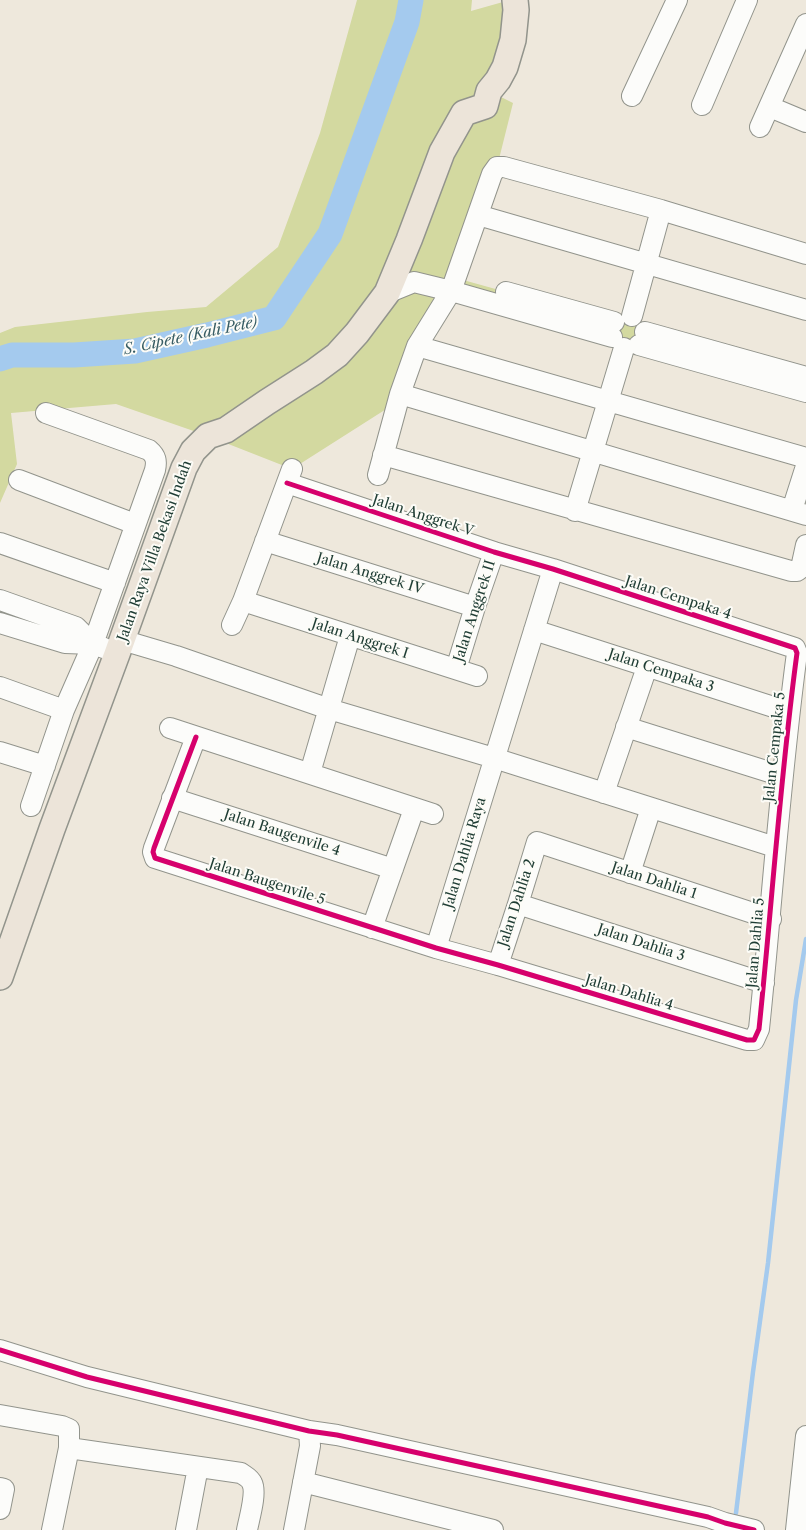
<!DOCTYPE html>
<html>
<head>
<meta charset="utf-8">
<style>
  body { margin:0 }
  canvas { display:block; background:#eee8dc }
</style>
</head>
<body>
<canvas width="806" height="1530"></canvas>
<script>
const g = document.querySelector('canvas').getContext('2d');
g.lineJoin = 'round';
function fill(path, color) {
  g.fillStyle = color;
  g.fill(path, 'evenodd');
}
function stroke(path, color, width, dash) {
  g.strokeStyle = color;
  g.lineWidth = width;
  g.lineCap = dash ? 'butt' : 'round';
  g.setLineDash(dash || []);
  g.stroke(path);
}
function write(font, color, halo, rows, align = 'center') {
  g.font = font + ' "Libre Caslon Text",serif';
  g.lineWidth = 4;
  g.setLineDash([]);
  g.textBaseline = 'middle';
  g.strokeStyle = halo;
  g.fillStyle = color;
  for (const [text, x, y, turn = 0] of rows) {
    g.save();
    g.translate(x, y);
    g.rotate((+turn || 0) * Math.PI / 180);
    g.textAlign = isNaN(turn) ? turn : align;
    if (halo) g.strokeText(text, 0, 0);
    g.fillText(text, 0, 0);
    g.restore();
  }
}
fill(new Path2D(`
  M357 0H472L471 11 510 0 489 91 513 103 497 167 456 278 614 322 623 316 639 319 644 326 806 392 452 291 391 406 292 469 208 436 116 404 11 413 17 464 0 503V333L15 327 147 312 206 307 278 247 320 133Z`), '#d3d9a0');
stroke(new Path2D(`
  M736 1513 753 1372 768 1263 796 1000 806 939`), '#a4caee', 4.5);
stroke(new Path2D(`
  M0 359 12 355H74L135 351 207 335 274 318 330 234 407 22 411 0`), '#a4caee', 25);
const minor = new Path2D(`
  M632 96 677 0
  M702 105 747 0
  M770 107 806 122
  M760 127 806 24
  M478 215 806 310
  M506 292 614 322
  M387 293 414 282 451 291 612 337
  M632 316 661 210
  M645 332 806 377
  M639 345 806 392
  M417 346 806 458
  M400 394 806 515
  M383 455 791 571H797L801 568 806 545
  M378 475 400 394 417 346 451 291 492 174 497 167H504L661 210 806 254
  M19 480 135 524
  M792 510 806 466
  M575 511 624 348
  M265 541 475 607
  M0 543 115 583
  M0 600 76 627 93 644
  M243 601 477 676
  M0 623 65 643 93 644 104 648
  M232 625 243 601 292 469
  M534 630 789 712
  M122 640 176 656 329 709 494 758 775 847
  M456 669 475 607 494 552
  M0 687 64 710
  M626 727 782 776
  M170 728 433 814
  M196 737 154 848 153 852 155 858 436 948 498 965 747 1040H754L759 1029C772 904 780 778 797 653L795 648 553 569 494 552 287 483
  M0 752 45 766
  M310 773 350 636
  M604 793 647 667
  M172 798 393 869
  M31 806 64 710 93 644 155 470C157 461 156 456 149 450L46 413
  M630 873 651 808
  M518 904 764 983
  M372 928 414 809
  M436 948 553 569
  M498 965 518 904 537 842 771 919
  M0 1350 87 1377 309 1431 337 1435 708 1517 725 1523 754 1530
  M0 1415 62 1426 69 1429V1448L52 1530
  M69 1448 241 1473C245 1476 250 1478 252 1483 257 1493 249 1519 247 1530
  M303 1482 493 1530
  M0 1488 4 1489 0 1509
  M186 1530 198 1467
  M294 1530 310 1446 309 1431
  M796 1530 806 1436`);
const major = new Path2D(`
  M0 977 52 829 117 654 184 468 193 451 208 436 226 430 267 402 314 372 337 355 357 333 387 293 409 240 442 152 464 113 485 106 489 91 498 80 505 67 513 40 516 10 515 0`);
stroke(minor, '#92948c', 22);
stroke(major, '#92948c', 28);
stroke(minor, '#fcfcfa', 20);
stroke(major, '#ece4d9', 25);
stroke(new Path2D(`
  M196 737 154 848 153 852 155 858 436 948 498 965 747 1040H754L759 1029C772 904 780 778 797 653L795 648 553 569 494 552 287 483
  M0 1350 87 1377 309 1431 337 1435 708 1517 725 1523 754 1530`), '#d6006c', 5);
write('14px', '#1f3d34', '#fdfcf7', [
  ["Jalan Anggrek V",423,516,18],
  ["Jalan Raya Villa Bekasi Indah",155,551,-70],
  ["Jalan Anggrek IV",370,574,17],
  ["Jalan Cempaka 4",678,598,18],
  ["Jalan Anggrek II",475,611,-72],
  ["Jalan Anggrek I",360,639,18],
  ["Jalan Cempaka 3",661,671,18],
  ["Jalan Cempaka 5",775,747,-84],
  ["Jalan Baugenvile 4",282,833,18],
  ["Jalan Dahlia Raya",465,853,-73],
  ["Jalan Dahlia 1",654,881,18],
  ["Jalan Baugenvile 5",267,882,18],
  ["Jalan Dahlia 2",517,903,-72],
  ["Jalan Dahlia 3",641,943,18],
  ["Jalan Dahlia 5",756,943,-85],
  ["Jalan Dahlia 4",629,993,17]
]);
write('italic 15px', '#385d64', '#fdfcf7', [
  ["S. Cipete (Kali Pete)",191,336,-12]
]);
</script>
</body>
</html>
